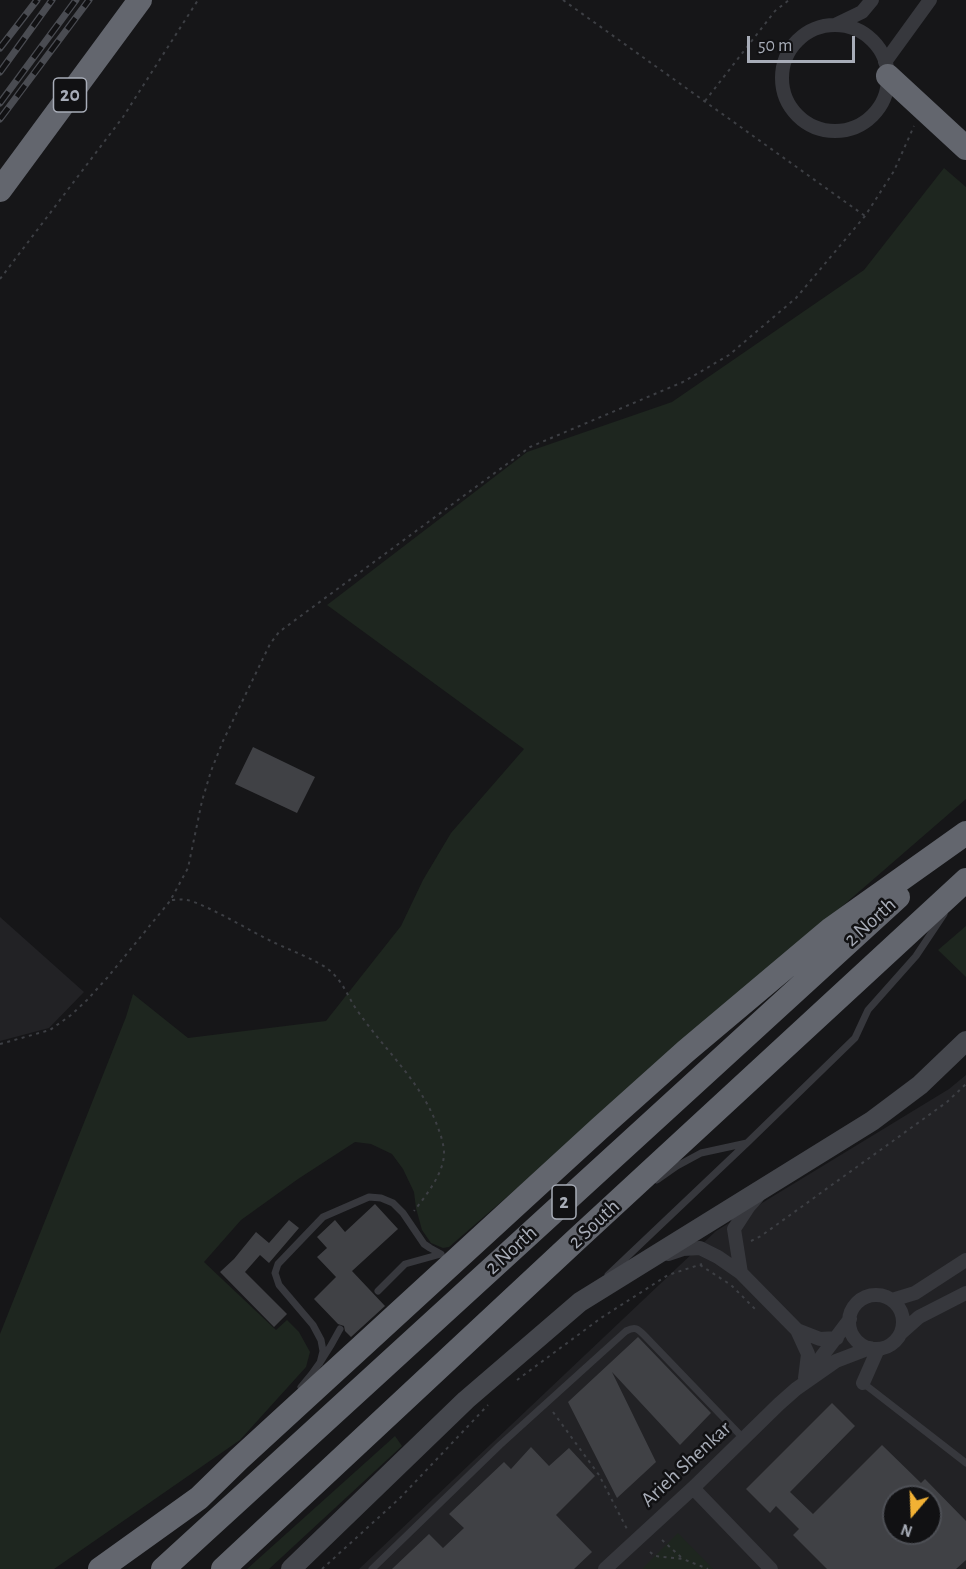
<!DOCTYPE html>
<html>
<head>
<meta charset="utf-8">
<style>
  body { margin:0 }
  #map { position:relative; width:966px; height:1569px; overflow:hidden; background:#161618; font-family:"Alegreya Sans",sans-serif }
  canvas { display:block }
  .north { position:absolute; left:882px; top:1485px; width:60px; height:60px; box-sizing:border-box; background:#111113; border:2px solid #4d4f55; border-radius:50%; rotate:199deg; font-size:16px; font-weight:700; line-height:24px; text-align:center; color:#a8adb8 }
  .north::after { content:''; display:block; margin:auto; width:21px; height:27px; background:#f2b134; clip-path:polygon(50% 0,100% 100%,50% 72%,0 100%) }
  .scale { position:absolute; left:747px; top:36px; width:108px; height:27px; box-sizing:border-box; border:3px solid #a8adb8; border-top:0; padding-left:8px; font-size:18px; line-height:21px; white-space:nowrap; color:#a8adb8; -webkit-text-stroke:4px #111113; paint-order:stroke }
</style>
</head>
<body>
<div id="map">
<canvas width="966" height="1569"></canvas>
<div class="north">N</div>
<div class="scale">50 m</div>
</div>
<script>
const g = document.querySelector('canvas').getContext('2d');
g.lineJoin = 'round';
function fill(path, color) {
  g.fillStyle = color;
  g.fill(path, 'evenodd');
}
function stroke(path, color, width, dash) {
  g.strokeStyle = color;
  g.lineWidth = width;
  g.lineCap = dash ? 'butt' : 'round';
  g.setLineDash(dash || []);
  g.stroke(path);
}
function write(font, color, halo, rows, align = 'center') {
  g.font = font + ' "Alegreya Sans",sans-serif';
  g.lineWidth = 5;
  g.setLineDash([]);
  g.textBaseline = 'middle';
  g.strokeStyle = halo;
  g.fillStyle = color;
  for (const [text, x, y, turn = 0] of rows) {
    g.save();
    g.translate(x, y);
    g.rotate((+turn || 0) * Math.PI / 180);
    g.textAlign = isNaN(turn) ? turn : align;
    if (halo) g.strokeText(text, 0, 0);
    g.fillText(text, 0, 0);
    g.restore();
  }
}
fill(new Path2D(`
  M0 917 84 992 49 1028 0 1041Z
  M966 1075V1569H359L716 1231 949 1089ZM894 1497H930V1533H894Z`), '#222225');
fill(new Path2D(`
  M944 168 966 187V799L449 1247 443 1248 431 1243 422 1230 416 1208 414 1192 403 1169 392 1154 371 1144 355 1142 298 1179 241 1220 204 1262 276 1330 287 1320 299 1332 310 1352 306 1367 240 1440 54 1569H0V1334L126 1017 133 994 188 1038 326 1021 401 926 423 880 451 833 524 749 327 605 527 452 672 402 864 270Z
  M966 926V977L938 950Z
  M395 1436 402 1446 269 1569H247Z
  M678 1533 713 1569H644L643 1568Z`), '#1e261f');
fill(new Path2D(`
  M253 747 315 777 297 813 235 784Z
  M375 1204 398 1229 352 1271 385 1306 351 1337 345 1331 344 1326 338 1324 314 1299 336 1277 317 1257 327 1248 317 1237 335 1220 345 1232Z
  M289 1220 299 1228 269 1263 260 1255 245 1272 287 1314 274 1327 220 1272 234 1259 256 1232 269 1243Z
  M638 1337 711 1413 680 1445 612 1372 656 1462 617 1498 568 1402Z
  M832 1403 855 1426 790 1492 813 1514 882 1445 921 1483 925 1479 966 1521V1560L956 1569H827L793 1535 799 1529 776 1506 770 1513 746 1489ZM894 1497H930V1533H894Z
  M531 1447 549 1466 569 1448 595 1476 556 1515 592 1552 574 1569H392L429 1534 443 1548 464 1528 449 1514 504 1462 511 1469Z`), '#404145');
stroke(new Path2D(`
  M563 0 865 216
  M705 101 775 11 789 0
  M0 279 123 117 198 0
  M172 900C180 899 186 899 194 902 222 913 248 930 275 943 290 950 316 960 328 969 345 983 347 997 359 1013 385 1050 417 1078 435 1120 439 1130 443 1140 444 1151 445 1172 427 1194 414 1211
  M0 1044 50 1030 71 1015 87 1000 107 978 170 901 188 868 202 801 211 771 223 741 270 644 279 632 530 447 683 382 729 355 796 298 865 216 894 171 914 126
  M751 1241 761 1236 947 1102 966 1084
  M700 1265 731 1285 756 1310
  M517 1380 601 1318 668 1275 702 1264
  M553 1412 599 1475 627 1529
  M662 1540 683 1559
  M650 1552 655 1556 683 1559 708 1569
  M322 1569 400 1498 488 1405`), '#3d3f44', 2, [3, 4.5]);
stroke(new Path2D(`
  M657 1180 677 1166 701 1153 747 1143 855 1038 868 1010 916 956 944 914
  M608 1275 747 1143
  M378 1291 405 1264 441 1254
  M320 1363 323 1351 321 1340 313 1325 279 1285 275 1273 278 1264 323 1217 369 1197 381 1198 393 1203 403 1213 424 1244 430 1248 441 1254
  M863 1383 966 1463
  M301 1387C317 1369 329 1350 340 1329
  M372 1569 500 1445 626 1331C636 1326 638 1329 645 1336L744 1439`), '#37383d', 7);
stroke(new Path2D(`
  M835 25 862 12 872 0
  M782 78a53 53 0 1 1 106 0a53 53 0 1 1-106 0Z
  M885 62 930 0
  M668 1254 683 1249 700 1248 718 1257 741 1273 797 1330 808 1354 805 1378
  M741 1273 734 1229 749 1206 758 1196
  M849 1322a27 27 0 1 1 54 0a27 27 0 1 1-54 0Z
  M892 1300 915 1293 966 1260
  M797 1330 820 1339 837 1338
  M901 1333 919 1317 966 1293
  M807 1376 850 1319
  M863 1383 878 1349
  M693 1488 771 1569
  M605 1569 693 1488 779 1404 796 1389 836 1361 870 1348`), '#37383d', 14);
stroke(new Path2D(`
  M291 1569 466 1400 580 1302 872 1121 920 1085 966 1041`), '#45474d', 20);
stroke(new Path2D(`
  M888 76 966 148
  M0 190 140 0
  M100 1569 199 1498 239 1459 600 1128 686 1051 831 929 966 833
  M163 1569 898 897
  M223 1569 578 1238 966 880`), '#63666e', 24);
const rail = new Path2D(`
  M0 48 37 0
  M0 72 52 0
  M0 103 76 0
  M0 119 89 0`);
stroke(rail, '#4a4c52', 7);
stroke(rail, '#111113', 4.5, [14]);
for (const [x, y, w] of [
  [70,95,33],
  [564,1202,24]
]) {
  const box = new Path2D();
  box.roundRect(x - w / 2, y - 17, w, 34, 4.5);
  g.fillStyle = '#111113';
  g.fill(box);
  stroke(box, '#a8adb8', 1.5);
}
write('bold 20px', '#a8adb8', null, [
  ["20",70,95],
  ["2",564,1202]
]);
write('21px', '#a8adb8', '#111113', [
  ["2 North",870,922,-42],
  ["2 South",594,1224,-43],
  ["2 North",511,1250,-42],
  ["Arieh Shenkar",686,1464,-43]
]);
</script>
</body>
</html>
